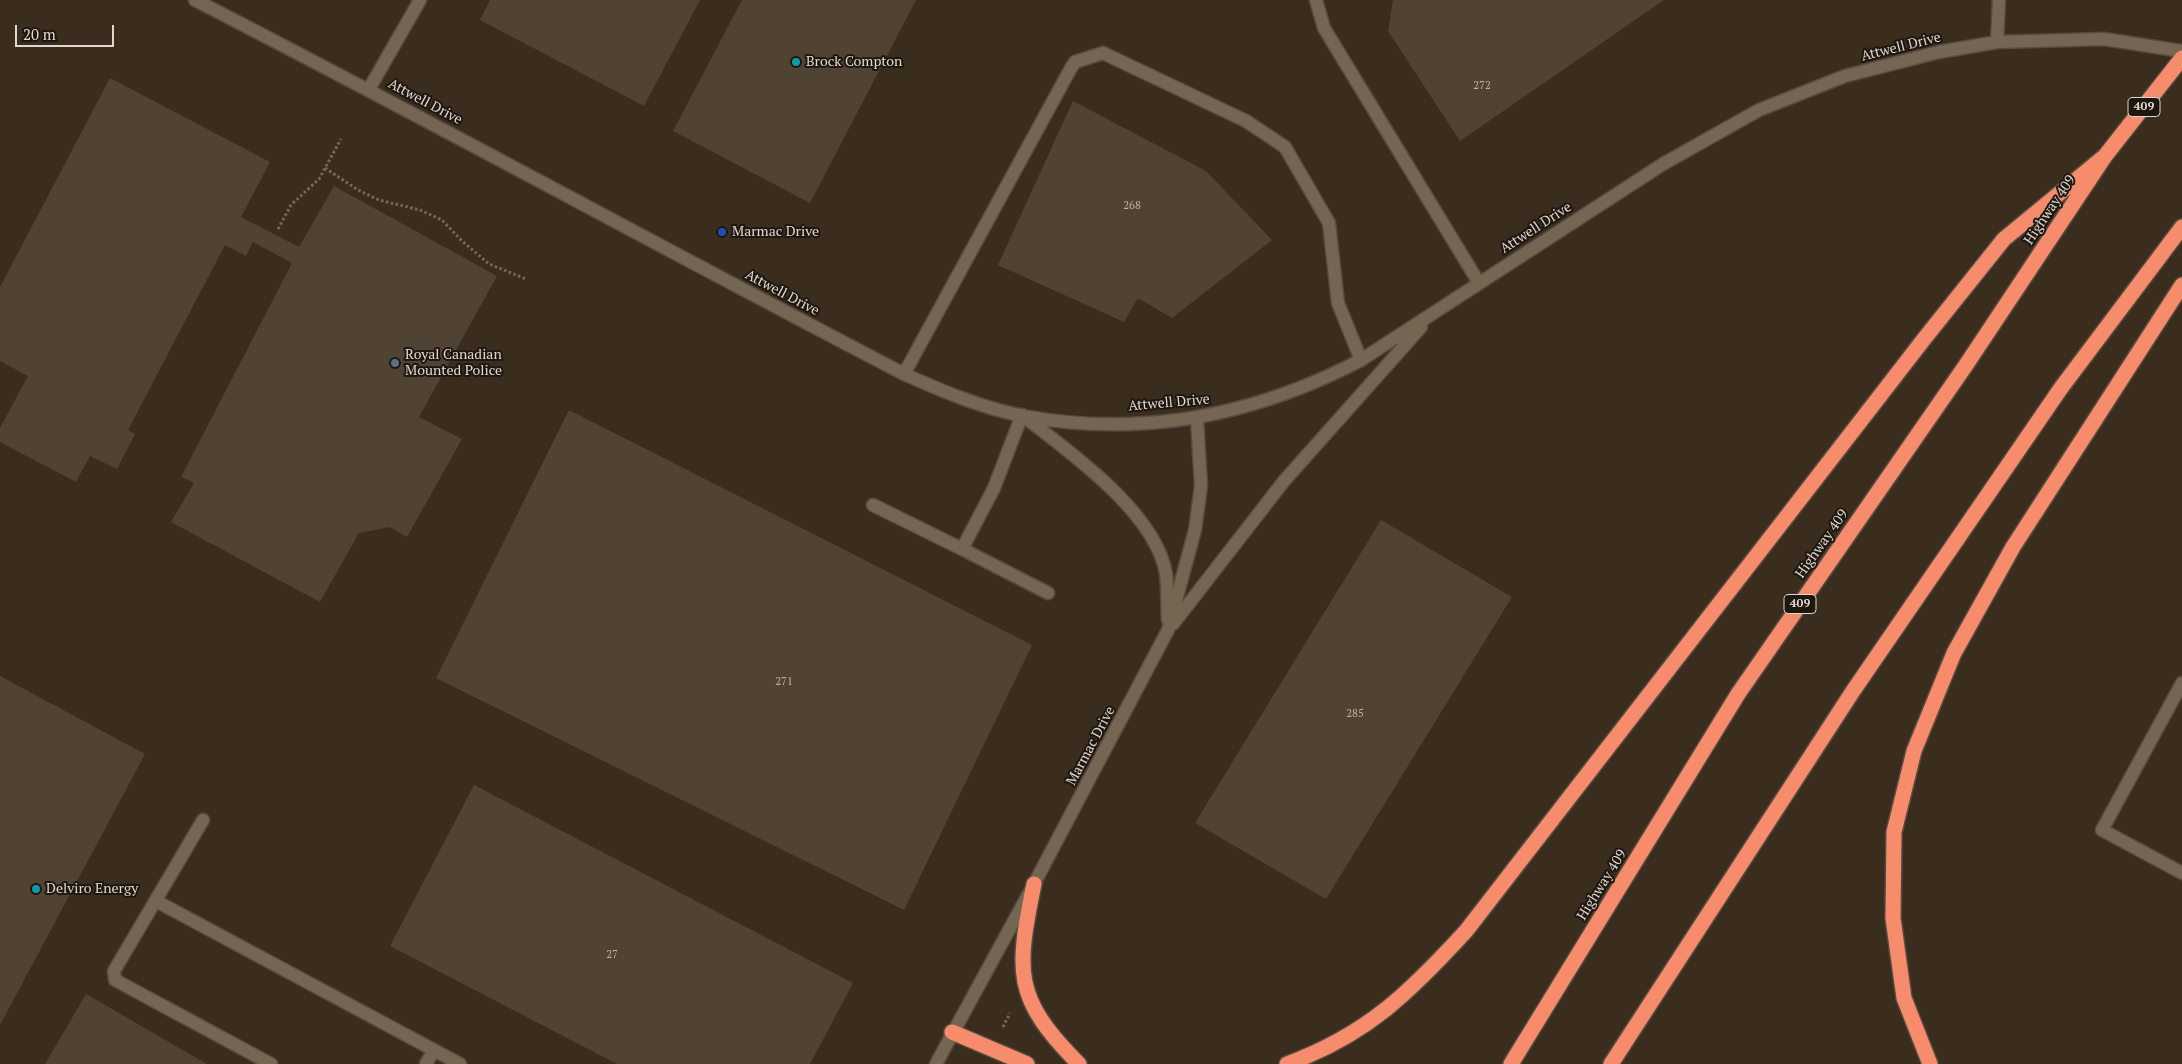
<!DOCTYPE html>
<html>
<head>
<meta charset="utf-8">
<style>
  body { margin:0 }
  #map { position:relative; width:2182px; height:1064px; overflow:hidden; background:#3b2d1e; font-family:"PT Serif",serif }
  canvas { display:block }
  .scale { position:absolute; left:15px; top:25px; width:99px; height:22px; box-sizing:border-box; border:2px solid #e0d7ce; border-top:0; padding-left:6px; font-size:15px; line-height:18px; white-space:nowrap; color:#e0d7ce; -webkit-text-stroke:4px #1d1710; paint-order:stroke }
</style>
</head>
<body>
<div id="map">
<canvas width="2182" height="1064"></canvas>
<div class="scale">20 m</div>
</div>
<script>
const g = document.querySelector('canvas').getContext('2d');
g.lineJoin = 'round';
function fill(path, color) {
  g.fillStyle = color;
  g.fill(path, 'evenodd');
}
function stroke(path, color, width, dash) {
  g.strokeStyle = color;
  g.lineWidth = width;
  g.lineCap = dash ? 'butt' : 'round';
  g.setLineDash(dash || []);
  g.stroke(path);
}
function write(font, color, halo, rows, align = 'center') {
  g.font = font + ' "PT Serif",serif';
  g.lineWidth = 4;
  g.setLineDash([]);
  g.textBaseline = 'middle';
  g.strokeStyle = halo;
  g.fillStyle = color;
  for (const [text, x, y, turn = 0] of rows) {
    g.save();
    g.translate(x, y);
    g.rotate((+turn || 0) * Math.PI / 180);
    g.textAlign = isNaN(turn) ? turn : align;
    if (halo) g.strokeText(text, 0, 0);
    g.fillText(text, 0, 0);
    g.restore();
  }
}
fill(new Path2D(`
  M490 0H700L644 106 480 20Z
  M742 0H916L810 203 673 131Z
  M1393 0H1664L1460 141 1388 31Z
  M110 78 270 162 241 217 299 247 334 186 497 276 419 417 462 439 407 537 390 527 359 533 320 602 171 522 194 483 181 477 292 263 253 242 246 256 225 245 128 430 135 434 117 469 90 456 76 482 0 442V428L28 376 0 361V287Z
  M1073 101 1206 171 1272 240 1172 318 1138 298 1124 322 998 265Z
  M569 410 1032 645 904 910 436 678Z
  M1381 520 1512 597 1326 899 1195 823Z
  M0 676 145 754 0 1025Z
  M474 785 853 983 810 1064H617L390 946Z
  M86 994 207 1064H45Z`), '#514333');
const minor = new Path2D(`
  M195 0C433 122 667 251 904 374 942 391 982 408 1023 416 1143 438 1254 416 1361 360L1663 164 1759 110 1845 76 1939 52 1997 42 2104 39 2182 51
  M1316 0 1324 28 1479 283
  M1997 42 1999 0
  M369 89 420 0
  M904 374 1071 68 1075 62 1103 53 1246 121 1285 147 1329 223 1338 303 1361 360
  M1022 415C1069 452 1156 512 1166 574 1168 589 1167 605 1168 620
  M1022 415 994 488 962 549 1048 593
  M873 505 962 549
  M1173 624 1284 481 1421 327
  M2182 683 2102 830 2182 873
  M203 820 114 971 115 980 271 1064
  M156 901 460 1064
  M426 1064 434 1050
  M936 1064 1034 884 1168 630 1195 530 1201 486 1197 419`);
const highway = new Path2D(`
  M1034 884C1016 972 1013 998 1079 1064
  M952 1032 1027 1064
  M1287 1064C1367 1035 1410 992 1466 931L1924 339 2004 239 2105 156
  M1511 1064 1738 694 1966 365 2105 156 2182 58
  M1611 1064 1853 691 2061 388 2182 227
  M1930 1064 1904 998 1893 918 1894 832 1914 751 1954 653 2013 547 2182 285`);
stroke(minor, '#574b3f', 15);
stroke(highway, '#574b3f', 18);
stroke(new Path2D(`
  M325 168 358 190 379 200 420 210 442 220 461 240 489 264 526 279
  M278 229 291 205 319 179 341 139
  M1003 1027 1010 1013`), '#75695c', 3, [2.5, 2.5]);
stroke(minor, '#756654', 12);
stroke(highway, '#f68c6c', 15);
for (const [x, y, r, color] of [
  [796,62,5,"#0f9aa8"],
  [722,232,5,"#1a4fb4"],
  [395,363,5,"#5c6f8a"],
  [36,889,5,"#0f9aa8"]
]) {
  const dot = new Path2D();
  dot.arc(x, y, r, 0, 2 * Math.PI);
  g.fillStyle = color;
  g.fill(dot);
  stroke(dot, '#1d1710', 2);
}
write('11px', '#bcb2a7', null, [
  ["272",1482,86],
  ["268",1132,206],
  ["271",784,682],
  ["285",1355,714],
  ["27",612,955]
]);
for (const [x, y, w] of [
  [2144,107,32],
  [1800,604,32]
]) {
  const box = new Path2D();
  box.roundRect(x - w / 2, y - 9.5, w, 19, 4);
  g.fillStyle = '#1d1710';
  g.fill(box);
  stroke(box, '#e0d7ce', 1);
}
write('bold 12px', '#e0d7ce', null, [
  ["409",2144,107],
  ["409",1800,604]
]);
write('14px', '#e0d7ce', '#1d1710', [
  ["Attwell Drive",1901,47,-14],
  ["Attwell Drive",425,102,28],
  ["Highway 409",2050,210,-56],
  ["Attwell Drive",1536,228,-33],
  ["Attwell Drive",782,293,28],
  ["Attwell Drive",1169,403,-5],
  ["Highway 409",1822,544,-55],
  ["Marmac Drive",1091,746,-62],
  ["Highway 409",1602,885,-58]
]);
write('14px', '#e0d7ce', '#1d1710', [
  ["Brock Compton",806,62],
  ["Marmac Drive",732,232],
  ["Royal Canadian",405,355],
  ["Mounted Police",405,371],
  ["Delviro Energy",46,889]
], 'left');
</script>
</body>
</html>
